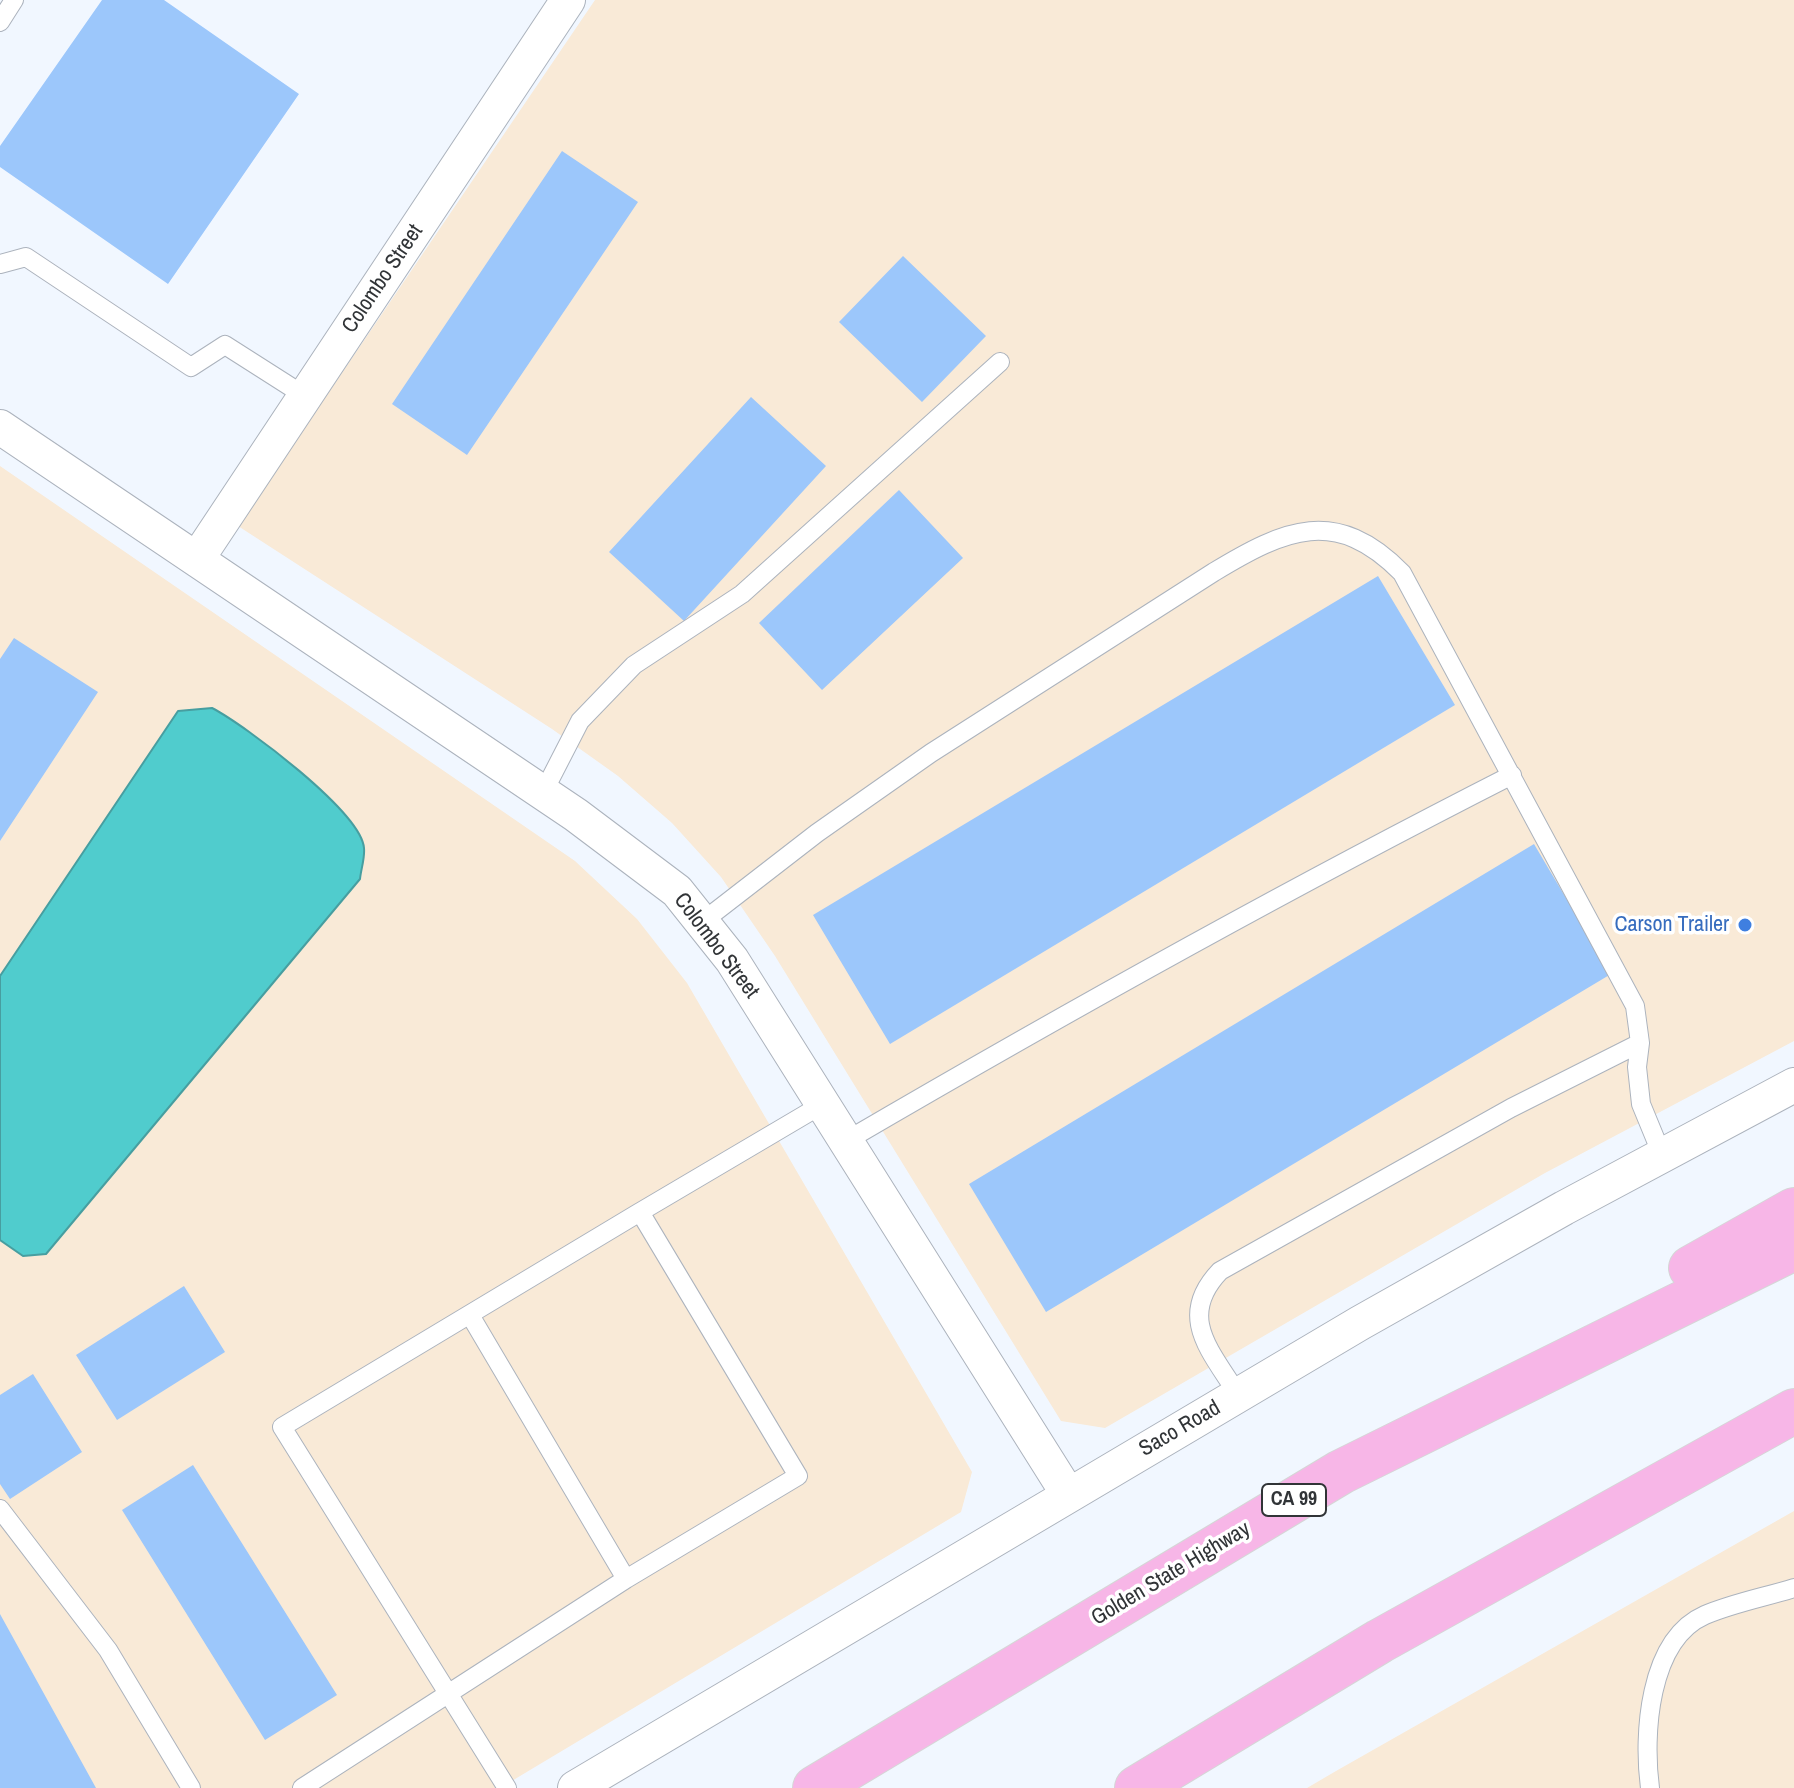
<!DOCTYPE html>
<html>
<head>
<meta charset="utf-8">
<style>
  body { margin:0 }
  canvas { display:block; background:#f1f7ff }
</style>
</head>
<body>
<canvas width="1794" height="1788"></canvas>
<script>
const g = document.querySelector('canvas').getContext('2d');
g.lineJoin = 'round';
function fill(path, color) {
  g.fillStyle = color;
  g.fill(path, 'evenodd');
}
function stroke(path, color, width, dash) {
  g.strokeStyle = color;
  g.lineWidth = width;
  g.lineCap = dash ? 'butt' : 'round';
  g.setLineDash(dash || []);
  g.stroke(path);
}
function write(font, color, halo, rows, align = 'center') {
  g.font = font + ' "Archivo Narrow",sans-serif';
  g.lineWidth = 7;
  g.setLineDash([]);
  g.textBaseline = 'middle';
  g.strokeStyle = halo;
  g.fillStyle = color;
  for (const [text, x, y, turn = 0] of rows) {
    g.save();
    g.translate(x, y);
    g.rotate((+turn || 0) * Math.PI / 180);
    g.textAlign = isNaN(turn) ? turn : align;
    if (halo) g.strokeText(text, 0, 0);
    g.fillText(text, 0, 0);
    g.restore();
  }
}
fill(new Path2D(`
  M595 0H1794V1041L1545 1173 1105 1428 1061 1421 775 956 721 877 672 823 618 776 552 729 238 526Z
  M0 466 575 861 637 919 687 983 972 1472 961 1512 500 1788H0Z
  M1794 1511V1788H1307L1336 1771Z`), '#f9ead7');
const water = new Path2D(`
  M212 708C245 725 361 812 364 848 365 858 361 869 360 879L46 1254 23 1256 0 1240V976L178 711Z`);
fill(water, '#50cccd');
stroke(water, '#479ea0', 2);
fill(new Path2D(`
  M102 0H164L299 94 168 284 0 167V146Z
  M562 151 638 202 467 455 392 404Z
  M903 256 986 336 922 402 839 322Z
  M751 397 826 466 684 621 609 552Z
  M899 490 963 558 822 690 759 623Z
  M1378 576 1455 705 890 1044 813 915Z
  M14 638 98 692 0 841V659Z
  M1534 844 1611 974 1046 1312 969 1184Z
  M184 1286 225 1352 117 1420 76 1355Z
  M33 1374 82 1452 10 1499 0 1484V1395Z
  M193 1465 337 1695 265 1740 122 1510Z
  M0 1614 96 1788H0Z`), '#9cc7fb');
const lane = new Path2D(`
  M0 22 14 0
  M0 264 26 257 191 367 225 345 305 396
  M543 793 580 721 634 665 742 594 1000 362
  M702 922 817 833 931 753 1214 572C1285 529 1336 506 1402 573L1635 1006 1640 1043 1637 1067 1641 1104 1662 1155
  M846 1141C1065 1013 1286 890 1512 775
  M640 1212 823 1104
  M470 1315 626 1579
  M1238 1395C1211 1351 1176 1317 1220 1271L1511 1108 1640 1043
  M0 1509 108 1650 191 1788
  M302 1788 626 1579 798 1476 640 1212 282 1427 507 1788
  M1650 1788C1643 1736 1648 1640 1705 1615 1733 1603 1765 1597 1794 1588`);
const street = new Path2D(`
  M0 427 576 815 677 891 732 960 1068 1494
  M197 559 568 0
  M575 1788 1360 1323 1564 1208 1794 1085`);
const highway = new Path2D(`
  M1691 1268 1794 1210
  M815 1788 1341 1472 1794 1248
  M1137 1788 1380 1641 1794 1411`);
stroke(lane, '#acb3bd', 20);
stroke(street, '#acb3bd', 36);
stroke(highway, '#d6d6d7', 46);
stroke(lane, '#fff', 18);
stroke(street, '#fff', 34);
stroke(highway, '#f7b6e7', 44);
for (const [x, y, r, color] of [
  [1745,925,8,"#3f7fe0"]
]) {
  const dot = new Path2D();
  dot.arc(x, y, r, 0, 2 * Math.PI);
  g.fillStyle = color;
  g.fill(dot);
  stroke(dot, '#fff', 3);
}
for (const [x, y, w] of [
  [1294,1500,64]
]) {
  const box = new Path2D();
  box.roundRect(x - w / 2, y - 16, w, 32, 6);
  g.fillStyle = '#fff';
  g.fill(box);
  stroke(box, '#313437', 2);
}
write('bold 20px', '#313437', null, [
  ["CA 99",1294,1500]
]);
write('22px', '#313437', '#fff', [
  ["Colombo Street",383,279,-56],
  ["Colombo Street",716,946,53],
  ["Saco Road",1180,1429,-30],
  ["Golden State Highway",1171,1574,-31]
]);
write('22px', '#366cbe', '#fff', [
  ["Carson Trailer",1729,925]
], 'right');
</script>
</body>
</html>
